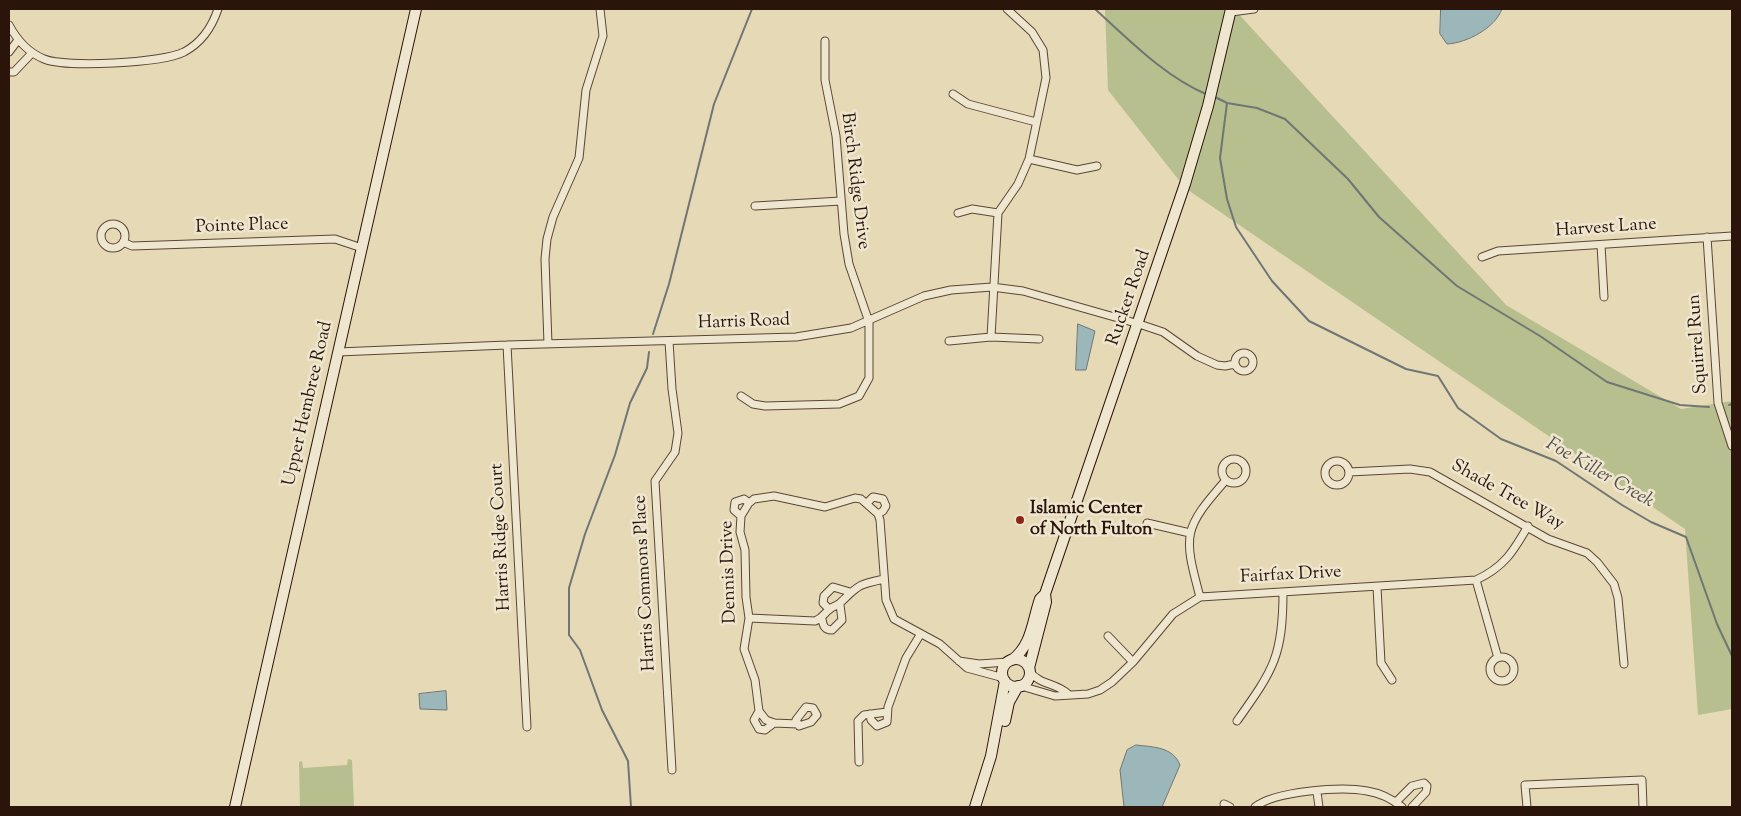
<!DOCTYPE html>
<html>
<head>
<meta charset="utf-8">
<style>
  body { margin:0 }
  #map { position:relative; width:1741px; height:816px; overflow:hidden; background:#e6d9b6; font-family:"Sorts Mill Goudy",serif }
  canvas { display:block }
  .frame { position:absolute; inset:0; border:10px solid #2b150a; pointer-events:none }
</style>
</head>
<body>
<div id="map">
<canvas width="1741" height="816"></canvas>
<div class="frame"></div>
</div>
<script>
const g = document.querySelector('canvas').getContext('2d');
g.lineJoin = 'round';
function fill(path, color) {
  g.fillStyle = color;
  g.fill(path, 'evenodd');
}
function stroke(path, color, width, dash) {
  g.strokeStyle = color;
  g.lineWidth = width;
  g.lineCap = dash ? 'butt' : 'round';
  g.setLineDash(dash || []);
  g.stroke(path);
}
function write(font, color, halo, rows, align = 'center') {
  g.font = font + ' "Sorts Mill Goudy",serif';
  g.lineWidth = 5;
  g.setLineDash([]);
  g.textBaseline = 'middle';
  g.strokeStyle = halo;
  g.fillStyle = color;
  for (const [text, x, y, turn = 0] of rows) {
    g.save();
    g.translate(x, y);
    g.rotate((+turn || 0) * Math.PI / 180);
    g.textAlign = isNaN(turn) ? turn : align;
    if (halo) g.strokeText(text, 0, 0);
    g.fillText(text, 0, 0);
    g.restore();
  }
}
fill(new Path2D(`
  M1105 9H1234L1506 305 1681 409 1732 401V709L1698 715 1685 529 1185 188 1108 90Z
  M348 759 352 760 354 807H300L299 762 302 761 303 768 347 765Z`), '#b6bf8d');
const water = new Path2D(`
  M1441 9H1502C1495 28 1467 43 1447 44L1440 34Z
  M1078 324 1095 331 1086 370H1076Z
  M446 691 447 710 420 709 419 694Z
  M1136 745C1154 747 1173 747 1180 765L1162 807H1124L1120 770 1127 750Z`);
fill(water, '#9cb7ba');
stroke(water, '#6f7674', 1);
stroke(new Path2D(`
  M1095 9C1129 40 1165 77 1208 95
  M1215 97 1227 103 1220 158 1227 199 1236 227 1272 281 1309 321 1406 369 1438 376 1458 408 1501 439 1556 461 1622 505 1651 522 1686 537 1717 624 1732 656
  M1227 103 1257 108 1285 119 1348 179 1379 217 1457 286 1540 336 1607 382 1680 405 1709 407
  M653 334 669 284 714 104 752 9
  M1729 405 1732 404
  M631 807 628 761 602 710 580 650 569 635V588L585 534 615 455 630 403 647 368 649 352`), '#6f7674', 2);
const street = new Path2D(`
  M1231 12 1254 9
  M9 25C17 40 27 52 44 59 66 68 162 63 184 52 201 43 212 27 218 9
  M9 52 18 40
  M9 72H14L32 53
  M953 94 968 104 1036 122
  M1029 159 1077 170 1097 166
  M755 206 841 201
  M958 213 972 209 998 213
  M101 236a12 12 0 1 1 24 0a12 12 0 1 1-24 0Z
  M1707 237 1718 403 1732 446
  M123 242 132 246 335 239 362 248
  M1601 245 1604 297
  M1482 257 1498 251 1732 236
  M991 337 998 213 1018 184 1029 159 1046 78 1043 50 1032 32 1007 9
  M669 341 672 389 678 433 675 452 655 481 672 770
  M949 341 991 337 1039 339
  M548 344 545 259 547 239 553 217 579 158 586 90 603 36 600 9
  M507 345 527 727
  M338 352 507 345 796 337 851 328 924 296 951 290 992 287 1023 291 1139 324 1163 332 1197 356 1217 365 1225 366 1235 364
  M1235 362a9 9 0 1 1 18 0a9 9 0 1 1-18 0Z
  M741 396 753 404 765 406 839 404 859 396 869 378V322L849 264 844 234 836 136 825 80V41
  M1222 471a12 12 0 1 1 24 0a12 12 0 1 1-24 0Z
  M1325 473a12 12 0 1 1 24 0a12 12 0 1 1-24 0Z
  M1349 472 1410 469 1430 472 1548 539 1587 553 1597 562 1614 584 1618 598 1624 664
  M867 503 873 497 883 499 886 506 883 511 878 514
  M741 516 734 510 735 502 744 499 749 503
  M1147 523 1190 533
  M1476 580 1498 658
  M1377 587 1381 663 1392 680
  M1200 597C1183 534 1183 529 1226 480
  M829 609 823 603 824 596 833 587 850 592
  M749 618 815 621C823 618 824 613 830 609 833 606 837 606 840 603 859 585 857 585 884 579
  M822 619C823 625 824 630 832 630L842 620 840 605
  M1108 636 1133 662
  M1490 669a12 12 0 1 1 24 0a12 12 0 1 1-24 0Z
  M959 661 979 664 1008 662
  M1030 672C1040 685 1057 683 1068 694
  M1021 686 1055 696 1088 694 1100 690 1112 682 1133 662 1173 614 1200 597 1476 580C1504 567 1513 552 1528 526
  M806 707 813 708 817 715 811 722 799 726 796 720Z
  M759 711 754 720 759 729 765 730 774 723
  M870 714 871 720 877 726 887 722 888 707 906 658 920 635
  M1237 721C1273 670 1283 657 1283 592
  M798 724 774 723 766 720 759 711 755 680 744 649 749 618 746 597 745 550 740 532 741 516 749 503 754 499 774 496 825 507 855 498 861 499 878 514 880 520 886 600 894 619 940 644 967 668 1004 678
  M859 762 858 721 864 715 887 712
  M1317 792 1319 807
  M1396 802 1412 786 1424 783 1427 786 1426 792 1412 807
  M1224 804 1230 807
  M1255 807C1275 791 1342 786 1367 791 1380 793 1392 799 1402 807
  M1527 807 1525 785 1642 780 1643 807`);
const secondary = new Path2D(`
  M1002 673a14 14 0 1 1 28 0a14 14 0 1 1-28 0Z
  M1012 660C1032 645 1032 622 1040 599L1045 594 1185 184 1208 106 1231 9
  M1029 668 1046 602 1045 594
  M1005 721 1009 702 1018 686
  M235 807 416 9
  M975 807 991 756 1005 681`);
stroke(street, '#5a4635', 9);
stroke(secondary, '#2b150a', 12);
stroke(street, '#efe6d0', 7);
stroke(secondary, '#efe6d0', 10);
for (const [x, y, r, color] of [
  [1020,520,5,"#8f2418"]
]) {
  const dot = new Path2D();
  dot.arc(x, y, r, 0, 2 * Math.PI);
  g.fillStyle = color;
  g.fill(dot);
  stroke(dot, '#efe6d0', 2);
}
write('18px', '#2b150a', '#efe6d0', [
  ["Birch Ridge Drive",854,181,83],
  ["Pointe Place",242,227,-2],
  ["Harvest Lane",1606,229,-4],
  ["Rucker Road",1130,298,-71],
  ["Harris Road",744,323,-2],
  ["Squirrel Run",1699,344,-94],
  ["Upper Hembree Road",309,404,-77],
  ["Shade Tree Way",1507,496,29],
  ["Harris Ridge Court",502,537,-93],
  ["Dennis Drive",730,572,-92],
  ["Fairfax Drive",1291,576,-3],
  ["Harris Commons Place",646,583,-93]
]);
write('bold 18px', '#2b150a', '#efe6d0', [
  ["Islamic Center",1030,510],
  ["of North Fulton",1030,531]
], 'left');
write('italic 19px', '#534e48', '#efe6d0', [
  ["Foe Killer Creek",1599,474,30]
]);
</script>
</body>
</html>
